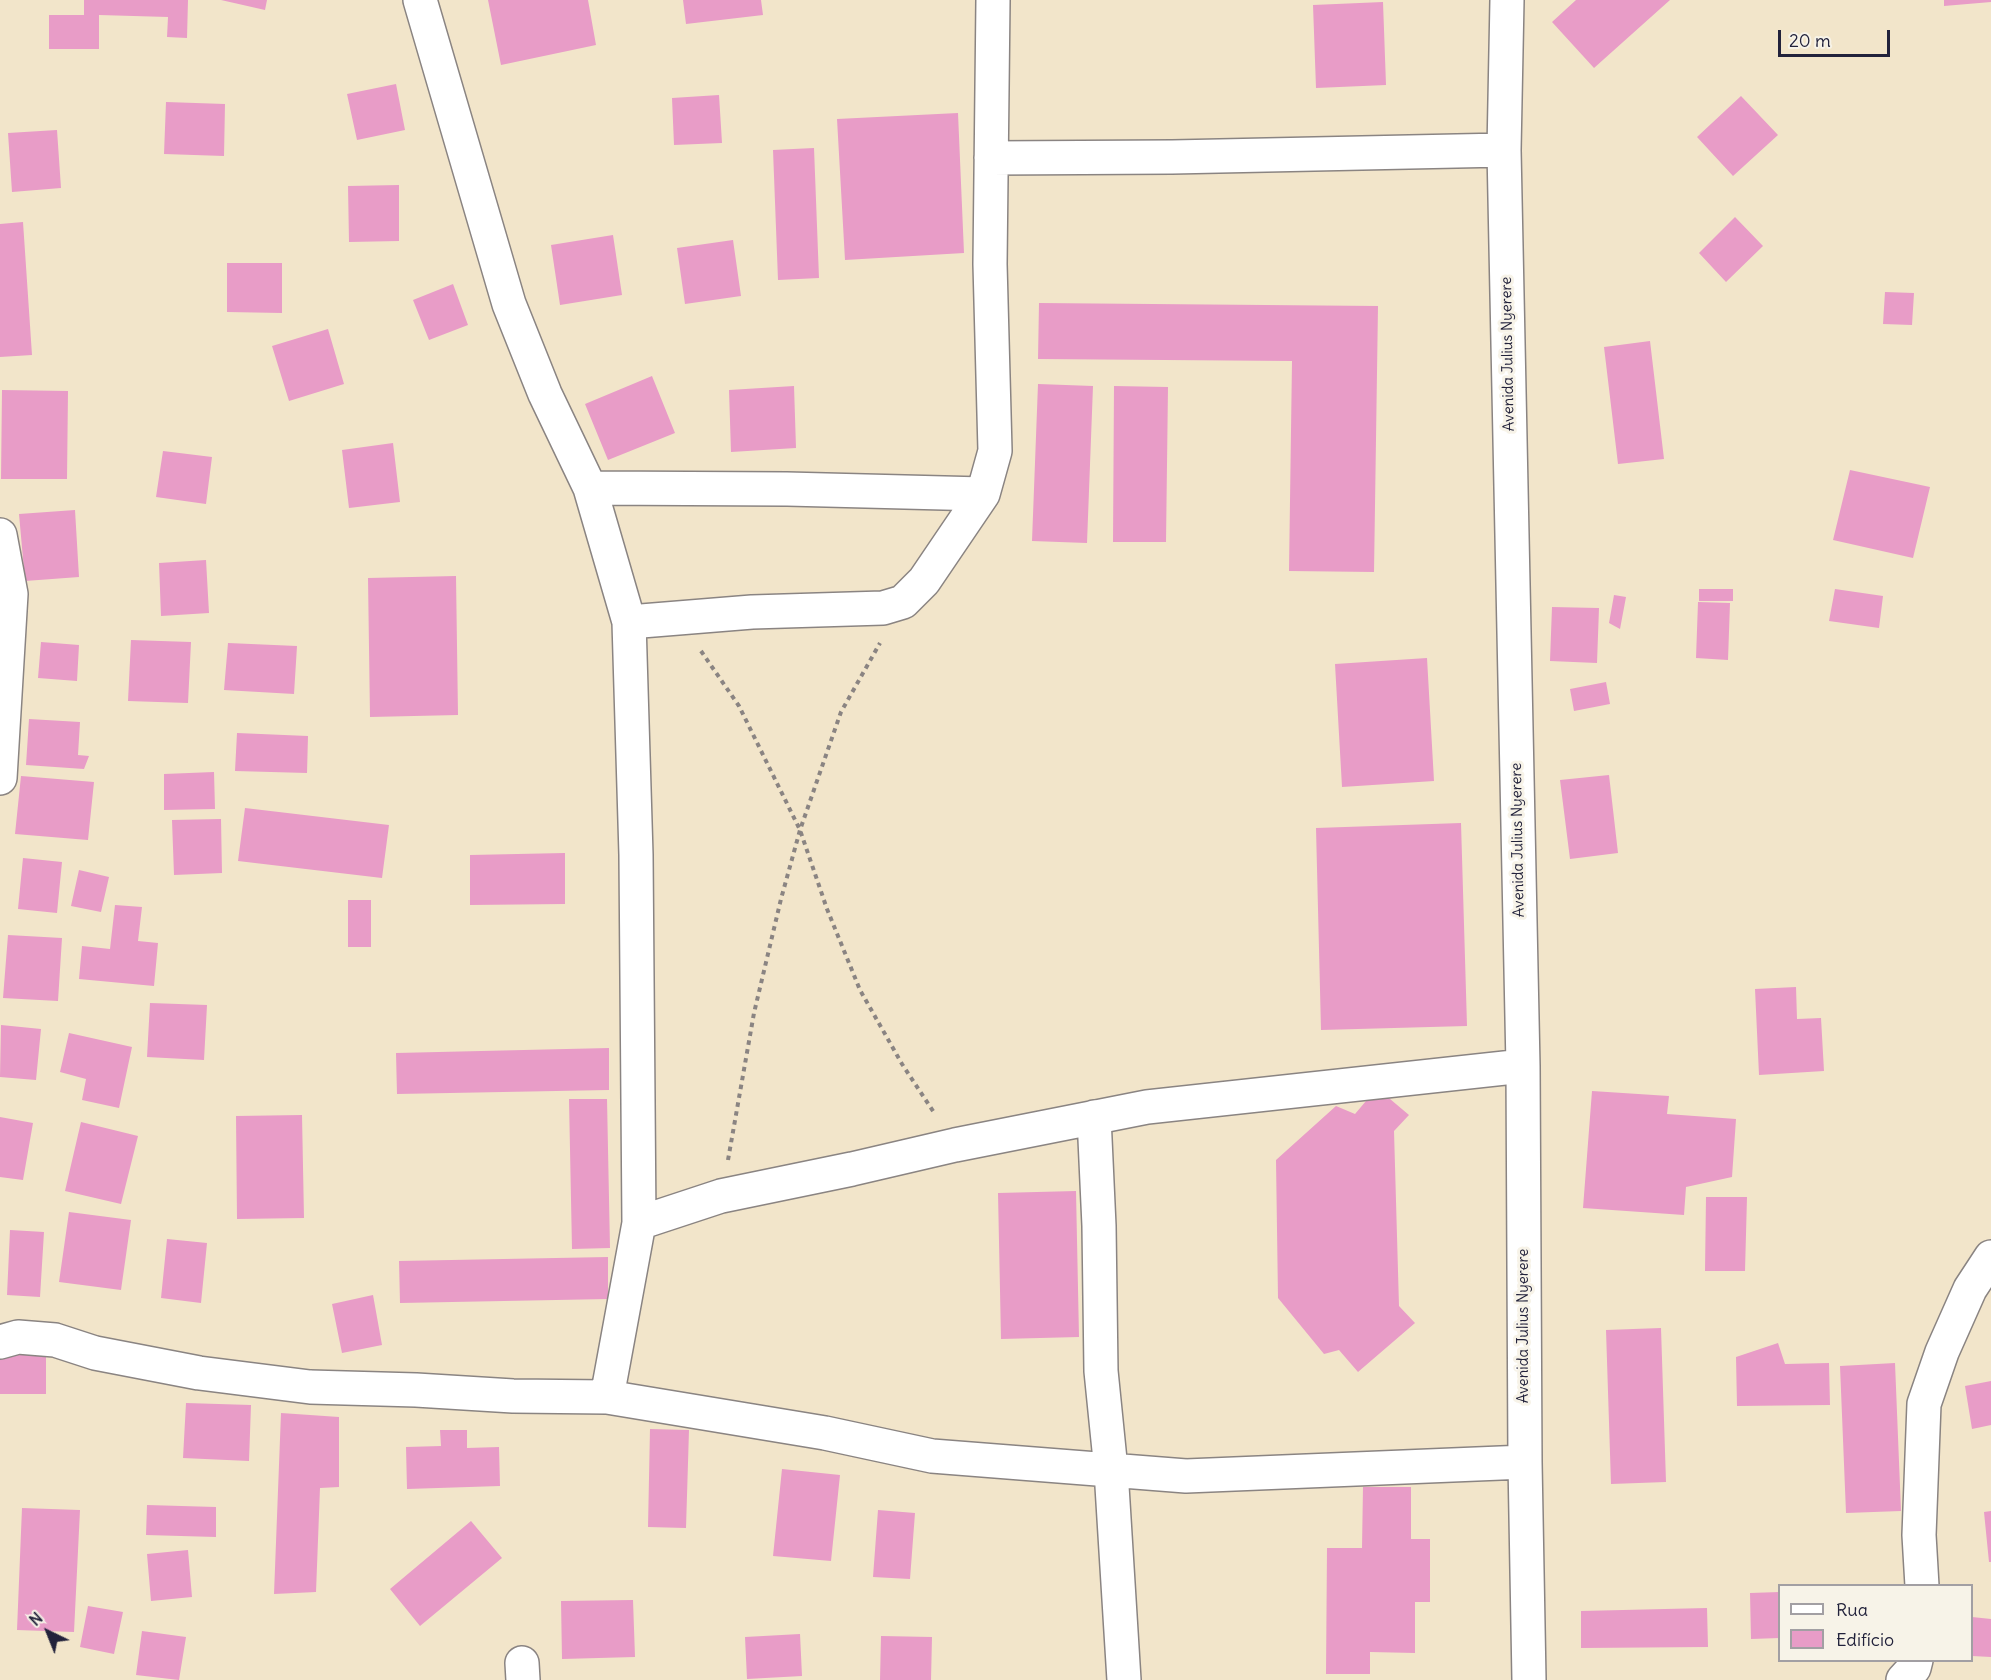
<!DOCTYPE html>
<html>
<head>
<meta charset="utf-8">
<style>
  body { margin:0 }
  #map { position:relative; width:1991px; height:1680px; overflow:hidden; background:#f2e5ca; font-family:Delius,sans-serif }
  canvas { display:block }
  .legend { position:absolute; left:1778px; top:1584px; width:195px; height:78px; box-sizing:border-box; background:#f7f3e8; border:2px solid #a29fa3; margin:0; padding:8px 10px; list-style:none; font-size:18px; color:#22223b }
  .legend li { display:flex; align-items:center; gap:12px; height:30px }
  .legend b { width:30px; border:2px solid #a29fa3 }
  .north { position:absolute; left:18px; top:1602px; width:60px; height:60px; -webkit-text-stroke:4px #f7f3e8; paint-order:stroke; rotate:317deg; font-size:16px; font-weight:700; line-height:24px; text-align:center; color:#22223b }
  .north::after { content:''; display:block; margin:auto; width:21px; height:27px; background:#22223b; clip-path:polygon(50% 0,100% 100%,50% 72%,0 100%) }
  .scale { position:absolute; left:1778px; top:30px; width:112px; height:27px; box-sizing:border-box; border:3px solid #22223b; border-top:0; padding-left:8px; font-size:18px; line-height:21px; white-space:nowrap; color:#22223b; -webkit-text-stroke:4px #f7f3e8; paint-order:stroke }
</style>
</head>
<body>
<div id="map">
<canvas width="1991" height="1680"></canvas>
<ul class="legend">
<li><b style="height:8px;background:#fff"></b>Rua</li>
<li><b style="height:16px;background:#e89cc7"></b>Edifício</li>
</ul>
<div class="north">N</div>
<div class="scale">20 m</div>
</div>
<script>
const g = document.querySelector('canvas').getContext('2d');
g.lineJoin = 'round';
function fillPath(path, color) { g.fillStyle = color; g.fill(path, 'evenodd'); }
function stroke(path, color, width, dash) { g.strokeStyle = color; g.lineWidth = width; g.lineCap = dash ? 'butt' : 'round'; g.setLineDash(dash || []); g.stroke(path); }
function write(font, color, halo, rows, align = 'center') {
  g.font = font + ' Delius,sans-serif'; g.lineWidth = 6; g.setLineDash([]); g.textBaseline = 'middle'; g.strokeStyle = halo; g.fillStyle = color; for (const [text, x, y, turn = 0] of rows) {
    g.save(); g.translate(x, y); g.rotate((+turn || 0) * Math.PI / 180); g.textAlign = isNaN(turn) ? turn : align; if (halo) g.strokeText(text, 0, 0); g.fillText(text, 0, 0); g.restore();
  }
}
const building = new Path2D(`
  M84,0H188L187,38L167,37L168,17L99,15V49H49V15H84Z
  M221,0H267L265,10Z
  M488,0H588L596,45L501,65Z
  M683,0H761L763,15L686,24Z
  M1576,0H1670L1594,68L1552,22Z
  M1944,0H1991V2L1944,6Z
  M1383,2L1386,85L1316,88L1313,5Z
  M396,84L405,130L357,140L347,94Z
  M719,95L722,143L674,145L672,98Z
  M1741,96L1778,135L1733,176L1697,137Z
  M166,102L225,104L224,156L164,154Z
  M958,113L964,253L845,260L837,119Z
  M57,130L61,188L12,192L8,133Z
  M814,148L819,278L778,280L773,150Z
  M399,185V241L349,242L348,186Z
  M1735,217L1763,246L1726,282L1699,253Z
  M23,222L32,355L0,357V224Z
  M613,235L622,295L560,305L551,245Z
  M733,240L741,296L685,304L677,248Z
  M227,263H282V313L227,312Z
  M453,284L468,325L429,340L413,300Z
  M1885,292L1914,293L1912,325L1883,324Z
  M1039,303L1378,306L1374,572L1289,571L1292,361L1038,359Z
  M328,329L344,384L289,401L272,346Z
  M1650,341L1664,459L1618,464L1604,347Z
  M652,376L675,433L608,460L585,404Z
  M1038,384L1093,386L1087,543L1032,541Z
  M794,386L796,448L731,452L729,390Z
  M1114,386L1168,387L1166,542H1113Z
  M2,390L68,391L67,479H1Z
  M393,443L400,502L349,508L342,450Z
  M163,451L212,457L206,504L156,497Z
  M1850,470L1930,487L1913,558L1833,540Z
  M75,510L79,577L25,581L19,514Z
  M206,560L209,613L161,616L159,563Z
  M456,576L458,715L370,717L368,578Z
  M1699,589H1733V601H1699Z
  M1835,589L1883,596L1879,628L1829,621Z
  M1614,595L1626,597L1620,629L1609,623Z
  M1698,602L1730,603L1728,660L1696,658Z
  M1552,607L1599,608L1597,663L1550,661Z
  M131,640L191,642L188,703L128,701Z
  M41,642L79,645L77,681L38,678Z
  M228,643L297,646L294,694L224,690Z
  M1427,658L1434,781L1342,787L1335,664Z
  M1606,682L1610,704L1574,711L1570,689Z
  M29,719L80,722L78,755L89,756L84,769L26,765Z
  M237,733L308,736L307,773L235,771Z
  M214,772L215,809L164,810V774Z
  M1609,775L1618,853L1570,859L1560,780Z
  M21,776L94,782L88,840L15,834Z
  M245,808L389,825L382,878L238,861Z
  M221,819L222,873L174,875L172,820Z
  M1461,823L1467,1026L1321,1030L1316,828Z
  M565,853V904L470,905V855Z
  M23,858L62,862L57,913L18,909Z
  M79,870L109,877L101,912L71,906Z
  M348,900H371V947H348Z
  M115,905L142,907L138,941L158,943L154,986L79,979L82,946L110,949Z
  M8,935L62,938L58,1001L3,998Z
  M1796,987L1797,1019L1821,1018L1824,1071L1759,1075L1755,989Z
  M150,1003L207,1005L204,1060L147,1057Z
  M1,1025L41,1029L36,1080L0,1077Z
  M69,1033L132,1047L119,1108L82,1100L86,1079L60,1072Z
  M609,1048V1090L397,1094L396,1053Z
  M1377,1088L1409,1115L1394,1131L1399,1306L1415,1323L1358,1372L1339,1350L1324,1354L1278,1298L1276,1160L1336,1106L1355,1114Z
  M1592,1091L1669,1096L1667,1114L1736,1119L1732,1177L1686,1187L1684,1215L1583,1208Z
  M569,1099H607L610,1248L572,1249Z
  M302,1115L304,1218L237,1219L236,1116Z
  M0,1117L33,1123L23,1180L0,1177Z
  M81,1122L138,1136L121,1204L65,1191Z
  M1076,1191L1079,1337L1001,1339L998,1193Z
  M1706,1197H1747L1745,1271H1705Z
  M69,1212L131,1220L121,1290L59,1282Z
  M10,1230L44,1232L40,1297L7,1295Z
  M167,1239L207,1243L201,1303L161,1298Z
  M608,1257V1299L400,1303L399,1261Z
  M373,1295L382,1345L342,1353L332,1304Z
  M1661,1328L1666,1482L1611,1484L1606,1330Z
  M1778,1343L1785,1364L1829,1363L1830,1405L1737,1406L1736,1357Z
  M46,1353V1394H0V1354Z
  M1895,1363L1901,1511L1846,1513L1840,1366Z
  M1991,1381V1425L1972,1429L1965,1386Z
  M186,1403L251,1405L249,1461L183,1458Z
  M281,1413L339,1417V1487L320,1488L316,1592L274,1594Z
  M650,1429L689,1430L686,1528L648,1527Z
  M440,1430H467V1448L499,1447L500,1486L407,1489L406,1447L441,1446Z
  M782,1469L840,1475L831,1561L773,1556Z
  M1363,1487H1411V1539H1430V1602H1415V1653L1370,1652V1674H1326L1327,1548H1362Z
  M147,1505L216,1507V1537L146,1535Z
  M22,1508L80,1510L74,1632L17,1630Z
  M878,1510L915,1513L910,1579L873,1577Z
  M1991,1511V1562H1989L1984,1512Z
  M471,1521L502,1558L420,1626L390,1589Z
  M188,1550L192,1597L151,1601L147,1554Z
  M1780,1592V1638L1751,1639L1750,1593Z
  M633,1600L635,1657L562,1659L561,1601Z
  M88,1606L123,1612L114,1654L80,1647Z
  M1707,1608L1708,1647L1581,1648V1611Z
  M1972,1617L1991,1619V1657L1972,1656Z
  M142,1631L186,1637L179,1680L136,1675Z
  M800,1634L802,1676L747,1679L745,1637Z
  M881,1636L932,1637L931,1680H880Z`);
const path = new Path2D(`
  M701,651L739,706L800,830L827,909L860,990L902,1064L935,1114
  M728,1160L754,1013L781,899L800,830L841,712L880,643`);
const minor = new Path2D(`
  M420,0L509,304L545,394L590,488L629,622L636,855L639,1223
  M1507,0L1504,150L1523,1066L1525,1462L1529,1680
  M991,158L1172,157L1504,150
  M590,488L787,489L983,494
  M0,535L11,594L0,778
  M629,622L752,612L883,608L903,602L924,581L983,494L995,451L990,264L993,0
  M1094,1117L1099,1226L1101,1371L1111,1470L1124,1680
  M0,1342L18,1337L55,1340L95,1353L199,1373L310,1387L416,1390L513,1396L607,1397L639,1223L721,1196L852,1169L955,1145L1147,1107L1523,1066
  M607,1397L825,1433L932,1456L1186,1476L1525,1462
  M1922,1586L1919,1535L1924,1404L1942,1352L1970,1289L1991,1257
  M522,1663L523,1680
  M1903,1680L1914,1668L1916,1660`);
const streetNames = [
  ["Avenida Julius Nyerere",1508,354,-91],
  ["Avenida Julius Nyerere",1518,840,-91],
  ["Avenida Julius Nyerere",1524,1326,-90]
];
fillPath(building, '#e89cc7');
stroke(minor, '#8a8482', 36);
stroke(path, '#8a8482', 4, [4.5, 4.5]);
stroke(minor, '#fff', 33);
write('15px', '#22223b', '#f7f3e8', streetNames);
</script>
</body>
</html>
